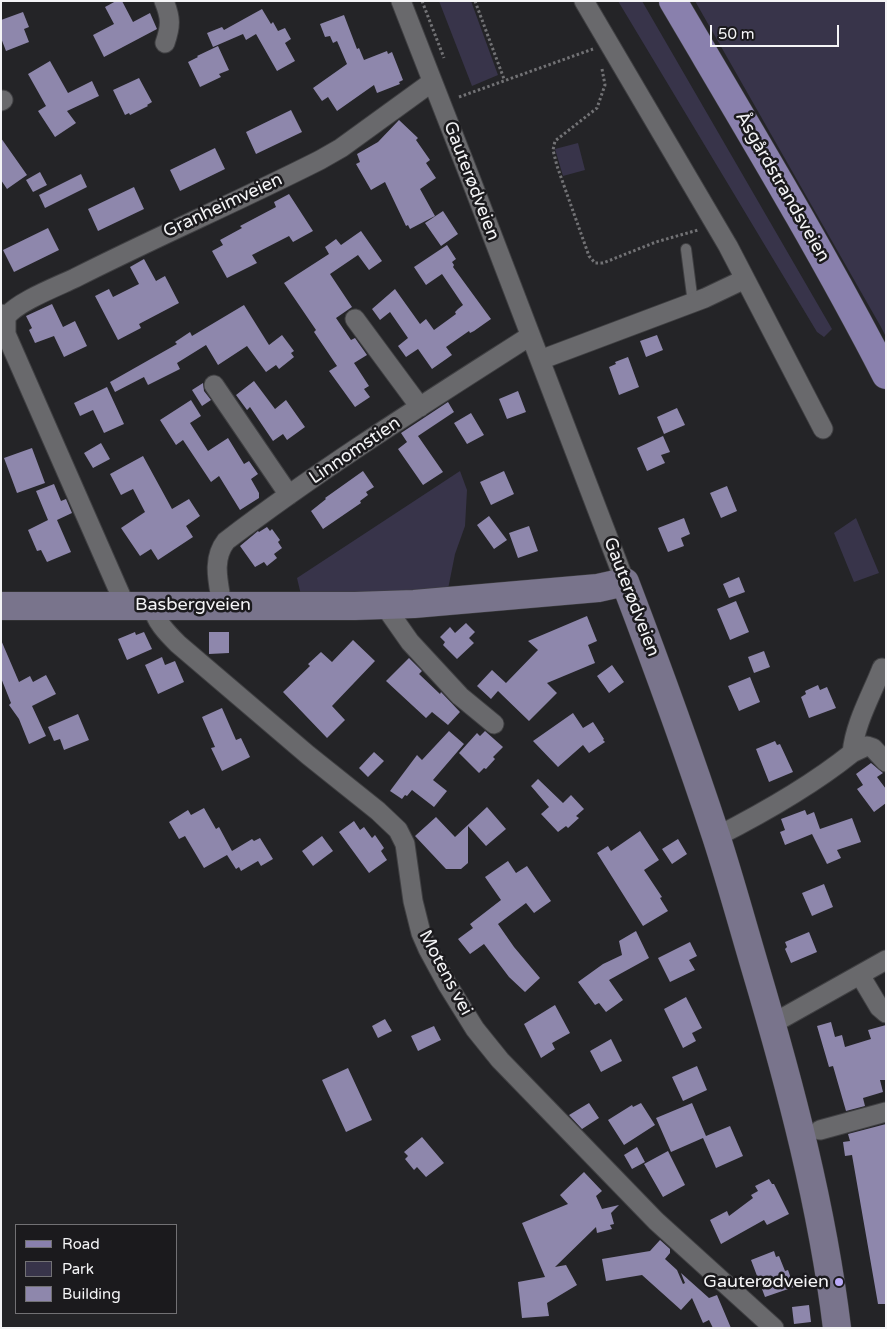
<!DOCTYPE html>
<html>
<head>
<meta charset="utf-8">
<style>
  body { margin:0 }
  #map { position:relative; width:887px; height:1329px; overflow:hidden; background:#242427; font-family:"Varela Round",sans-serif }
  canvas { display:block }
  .frame { position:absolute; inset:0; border:2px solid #f4f4f6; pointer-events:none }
  .legend { position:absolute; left:15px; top:1224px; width:162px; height:90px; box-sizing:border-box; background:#1b1a1d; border:1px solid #727174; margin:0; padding:6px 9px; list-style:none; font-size:15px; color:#f4f4f6 }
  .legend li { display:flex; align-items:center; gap:10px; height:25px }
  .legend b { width:25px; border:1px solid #727174 }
  .scale { position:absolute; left:710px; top:25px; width:129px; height:22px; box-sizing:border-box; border:2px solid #f4f4f6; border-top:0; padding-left:6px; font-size:15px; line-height:18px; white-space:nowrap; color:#f4f4f6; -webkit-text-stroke:4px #1b1a1d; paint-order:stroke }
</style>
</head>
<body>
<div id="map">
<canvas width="887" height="1329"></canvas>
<div class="frame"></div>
<ul class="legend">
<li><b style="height:6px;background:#8980ad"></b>Road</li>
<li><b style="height:14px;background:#38344a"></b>Park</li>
<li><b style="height:14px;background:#8e87ac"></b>Building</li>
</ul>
<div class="scale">50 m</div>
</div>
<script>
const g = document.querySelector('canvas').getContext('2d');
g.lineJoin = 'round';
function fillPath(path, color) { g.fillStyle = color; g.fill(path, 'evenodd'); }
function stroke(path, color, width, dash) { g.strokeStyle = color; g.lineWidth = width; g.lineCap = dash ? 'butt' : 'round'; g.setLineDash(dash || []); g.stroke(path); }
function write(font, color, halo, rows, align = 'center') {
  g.font = font + ' "Varela Round",sans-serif'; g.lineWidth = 5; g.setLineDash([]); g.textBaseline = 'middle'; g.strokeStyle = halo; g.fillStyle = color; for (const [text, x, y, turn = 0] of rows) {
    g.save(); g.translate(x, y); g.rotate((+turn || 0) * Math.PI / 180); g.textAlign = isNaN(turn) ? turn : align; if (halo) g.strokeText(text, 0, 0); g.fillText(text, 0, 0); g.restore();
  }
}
const green = new Path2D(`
  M439,1H471L498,75L472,86Z
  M618,1H642L832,329L824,337L817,332Z
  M695,1H886V337L881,327Z
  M578,143L585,170L563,176L555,149Z
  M460,471L467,490L465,526L455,554L448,589L301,595L297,578Z
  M856,518L879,573L854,582L834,533Z`);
const building = new Path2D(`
  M116,1H122L133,22L150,13L157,29L104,57L93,35L114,24L105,7Z
  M262,9L271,24L273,22L278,31L285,28L291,39L285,43L295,61L277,71L256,34L246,40L243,34L213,47L207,33L222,27L224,30Z
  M23,12L29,27L24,29L29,42L6,51L1,38V20Z
  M344,15L357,49L359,48L364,60L387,51L388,54L392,52L403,80L399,82L400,84L377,93L374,85L337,111L328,97L322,101L313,88L347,64L337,41L333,43L330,36L325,37L320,24Z
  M218,46L229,70L219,74L221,77L200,87L188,62L198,57L197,56Z
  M50,61L68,93L92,81L99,96L67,111L76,123L55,137L38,111L46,106L28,74Z
  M139,78L152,102L147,105L148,106L130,115L129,113L125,115L113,90Z
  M291,110L302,132L256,154L246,132Z
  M399,120L418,138L416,140L430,160L426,163L436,178L420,189L435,216L410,229L408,225L406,226L385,182L371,190L356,164L360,162L357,154L378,142Z
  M1,138L27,175L7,189L1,180Z
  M215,148L225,169L180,191L170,170Z
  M40,172L47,185L33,192L26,180Z
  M81,174L87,187L45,208L39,195Z
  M134,187L144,209L98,231L88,209Z
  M289,194L313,231L293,242L289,236L252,255L257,263L227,278L212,251L223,245L220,240L242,228L240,226L276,207L274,202Z
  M443,211L458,234L441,246L425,223Z
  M48,228L59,250L14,272L3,250Z
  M361,231L382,261L369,270L358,255L330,274L352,307L336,318L351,340L355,338L367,355L354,363L369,386L364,389L370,397L355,407L329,371L337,366L314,332L316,330L284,283L329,254L325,247L336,239L341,245Z
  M447,245L456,259L452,262L454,265L453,267L491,319L474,331L470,333L469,331L446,347L452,355L432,369L418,349L406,357L398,346L408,338L390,312L380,320L372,309L395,289L420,324L426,319L434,330L456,314L455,312L458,309L463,305L442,274L426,285L414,267Z
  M144,259L156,281L165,276L179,303L139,324L141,328L118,340L95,296L109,289L113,297L139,284L130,267Z
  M52,304L63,327L75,321L87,346L64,357L54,336L35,343L29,330L32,328L26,316Z
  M244,305L269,345L282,335L294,351L291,353L294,357L279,369L276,365L266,372L247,346L218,365L206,345L177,363L180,369L148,385L144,377L115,392L110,382L177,344L175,342L190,332L192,336Z
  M657,335L663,350L646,357L640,341Z
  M628,357L639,387L619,395L609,367L616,364L615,362Z
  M254,381L275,409L286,400L305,427L287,440L283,434L273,441L250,407L247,410L236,395Z
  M203,383L204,391L211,400L202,406L192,390Z
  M107,387L124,424L104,433L93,410L80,416L74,403Z
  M518,391L526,412L507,419L499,399Z
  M191,400L201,416L190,423L208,451L228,438L244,464L249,461L258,474L251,479L259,493V498L240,510L219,476L211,482L183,440L176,445L160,420Z
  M448,402L454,412L418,436L443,472L423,485L398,449L407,442L401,433Z
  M677,408L685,425L664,434L657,417Z
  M471,413L484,435L467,444L454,423Z
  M663,436L670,452L661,455L665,463L647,471L637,448Z
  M101,443L110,459L93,468L84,453Z
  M32,448L45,483L17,493L4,458Z
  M143,456L172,509L189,499L200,516L186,526L193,537L158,560L151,549L140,556L121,528L145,512L133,489L121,495L110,474Z
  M363,471L374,487L366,492L368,495L360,501L361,503L323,529L311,511L326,499L325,498Z
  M504,471L514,494L491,505L480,482Z
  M54,484L61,501L66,499L72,513L57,520L71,552L47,562L41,550L37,551L28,530L48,520L36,491Z
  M727,486L737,511L721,518L710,493Z
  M489,516L507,540L494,549L477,525Z
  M684,518L690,534L681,538L684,546L668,552L658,528Z
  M529,526L538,551L518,558L509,533Z
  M267,527L270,531L272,529L280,540L278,542L282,548L274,554L277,558L267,566L264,562L255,567L240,546L258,531L259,532Z
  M739,577L745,592L729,598L723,584Z
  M736,601L749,632L730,640L717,609Z
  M587,616L597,641L588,645L595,663L547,683L557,693L529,721L498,691L491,699L477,686L492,670L506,683L538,650L528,641Z
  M466,623L475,632L469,638L474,643L457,659L443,645L445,642L440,637L450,627L455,633Z
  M135,632L136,635L144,632L152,649L127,660L118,639Z
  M209,632H229V653L209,654Z
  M1,640L19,682L30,676L33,682L46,675L56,694L32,706L46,736L29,744L19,719L9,705L11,703L1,678Z
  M353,640L375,661L332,706L345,720L327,738L283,692L310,666L308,664L321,652L332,662Z
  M764,651L770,667L754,673L748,657Z
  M162,657L165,665L175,661L184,682L158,694L145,665Z
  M409,658L422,671L419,674L440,694L441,692L460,712L448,725L432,712L426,718L386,681Z
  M612,665L624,682L609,693L597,676Z
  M750,677L760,702L739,711L728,686Z
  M818,685L820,690L827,687L836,708L809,718L801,697L806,694L805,691Z
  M222,708L236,740L241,738L250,757L222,771L211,748L215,747L202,717Z
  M573,713L583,728L593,722L604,739L603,740L605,742L589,753L583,745L558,767L533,741Z
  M78,714L89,740L64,750L60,739L54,741L48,727Z
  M449,731L464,744L433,780L447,791L434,807L412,790L407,796L405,795L402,799L390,791L417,755L422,760Z
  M485,731L503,747L493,757L495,759L486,769L484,768L479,773L459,753L477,733L480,736Z
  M775,741L777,745L780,744L793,772L769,782L756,749Z
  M374,752L384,761L368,777L359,768Z
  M871,763L883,773L877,777L886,789V803L874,812L857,789L863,785L856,774Z
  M538,779L563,803L571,795L584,809L576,816L579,818L568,828L566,826L558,832L541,814L549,807L531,786Z
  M487,807L506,829L486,846L468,826V863L461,869H446L415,836L436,817L455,837Z
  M204,808L216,829L219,827L232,851L252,839L254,841L260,838L273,859L261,866L258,861L241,871L239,867L236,869L227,855L204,868L185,836L179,839L169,822L188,810L191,815Z
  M805,810L807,815L814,812L820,829L852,818L861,842L837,850L841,858L827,864L812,834L785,845L780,832L785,830L781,819Z
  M354,821L360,830L364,827L372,838L375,835L384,848L381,851L387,860L369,873L339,832Z
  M640,831L659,860L644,870L662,897L660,898L668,911L643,926L597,853L608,846L611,851Z
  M322,836L333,851L313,866L302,851Z
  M678,839L687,854L672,864L662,849Z
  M508,861L516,873L527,866L551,901L534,913L526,903L498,924L514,947L540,978L525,992L509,977L484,944L470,954L458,939L473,928L470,924L501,900L485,877Z
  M824,884L833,907L812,916L802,893Z
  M636,931L649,958L609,980L623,1000L606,1012L599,1003L595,1005L578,982L603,964L622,955L619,941Z
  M809,932L817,952L791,963L785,949L787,947L785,942Z
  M690,942L697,956L689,960L695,970L670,982L658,958Z
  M686,997L702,1028L692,1033L696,1041L683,1048L664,1009Z
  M555,1005L570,1033L552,1043L555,1049L541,1058L524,1024Z
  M385,1019L392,1031L378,1038L372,1026Z
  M831,1022L835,1037L842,1035L845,1047L871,1039L868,1030L886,1025V1080H880L883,1092L863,1098L865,1106L846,1111L833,1066L829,1067L817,1026Z
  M434,1026L441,1040L418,1051L411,1036Z
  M611,1039L622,1061L601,1072L590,1051Z
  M697,1066L707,1090L683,1101L672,1077Z
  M348,1068L372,1120L346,1132L322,1080Z
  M589,1103L599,1118L582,1129L569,1115Z
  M641,1103L655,1125L624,1145L608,1120L632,1105L633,1107Z
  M692,1103L706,1136L730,1126L743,1156L716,1168L703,1138L671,1152L656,1118Z
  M886,1124V1304H878L852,1155L845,1156L843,1142L850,1141L848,1134Z
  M422,1137L444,1163L426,1177L417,1167L414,1170L405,1159L408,1156L404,1152Z
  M637,1147L645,1162L632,1169L624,1155Z
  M668,1151L685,1185L663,1197L644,1164Z
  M584,1172L602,1191L596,1196L602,1209L619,1205L611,1213L614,1224L610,1225L612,1229L597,1233L596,1227L555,1267L566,1265L577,1285L547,1303L549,1316L522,1318L518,1282L545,1277L522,1223L568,1204L560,1195Z
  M769,1179L772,1184H774L789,1214L767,1225L764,1220L721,1244L710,1220L727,1211L729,1216L753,1198L751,1195L758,1191L755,1186Z
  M660,1240L670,1249V1253L665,1259L677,1270L683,1284L685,1283L681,1273L709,1298L717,1295L731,1328H713L709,1320L703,1323L692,1298L681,1310L642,1275L606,1281L602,1259L650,1251Z
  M774,1251L776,1257L779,1256L785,1271L788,1270L794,1287L765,1297L751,1260Z
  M809,1305L811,1322L794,1324L792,1307Z`);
const path = new Path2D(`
  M422,1L444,58
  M475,1L504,79
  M602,69L605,85L597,108L555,141L553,150L557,166L589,256L595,263H603L656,242L698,230
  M459,97L593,49`);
const lane = new Path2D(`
  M686,249L693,303`);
const street = new Path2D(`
  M164,1C171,18 171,26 165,43
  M401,1L471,180L625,582
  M584,1L728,246L823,429
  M1,101L3,100
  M1,314L6,317V334L125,605
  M6,317C17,302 56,287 75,278C156,237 239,201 320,160L341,148L432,82
  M355,319L420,407
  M540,360L705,298L745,279
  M214,385L289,495
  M152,605C155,621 167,633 178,644L308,755L378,811L398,830L405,844L413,901L421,933L428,949L447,984L475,1029L500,1060L656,1221L774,1328
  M222,605C219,584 211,560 226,541C323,467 427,402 530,336
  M384,605L410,642L460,696L494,724
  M852,753L867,746L873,748L886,762
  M716,837C763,813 811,786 852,753C855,723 871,696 882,668
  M860,975L879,1007L886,1013
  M772,1024L886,960
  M820,1130L886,1112`);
const secondary = new Path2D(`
  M1,606H355L414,604L598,588L625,582C657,666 688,751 716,836C730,879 742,923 755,967C790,1085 822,1205 837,1328`);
const primary = new Path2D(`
  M673,1C746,125 820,247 886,375`);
const markers = [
  [839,1282,5,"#baaaf7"]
];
const streetNames = [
  ["Gauterødveien",471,181,69],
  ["Åsgårdstrandsveien",782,187,60],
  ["Granheimveien",223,206,-25],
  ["Linnomstien",355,451,-34],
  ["Gauterødveien",631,597,69],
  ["Basbergveien",193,605],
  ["Motens vei",445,973,62]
];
const poiNames = [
  ["Gauterødveien",829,1282]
];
fillPath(green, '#38344a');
fillPath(building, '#8e87ac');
stroke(lane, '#404043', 12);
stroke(street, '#404043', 21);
stroke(secondary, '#404043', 29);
stroke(primary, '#404043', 29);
stroke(path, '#727275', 3, [2.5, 2.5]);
stroke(lane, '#69696c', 10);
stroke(street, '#69696c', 19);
stroke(secondary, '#79748c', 28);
stroke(primary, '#8980ad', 28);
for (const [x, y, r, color] of markers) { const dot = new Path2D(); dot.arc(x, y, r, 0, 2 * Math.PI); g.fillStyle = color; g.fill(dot); stroke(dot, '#1b1a1d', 2); }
write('18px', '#f4f4f6', '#1b1a1d', streetNames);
write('18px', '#f4f4f6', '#1b1a1d', poiNames, 'right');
</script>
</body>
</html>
